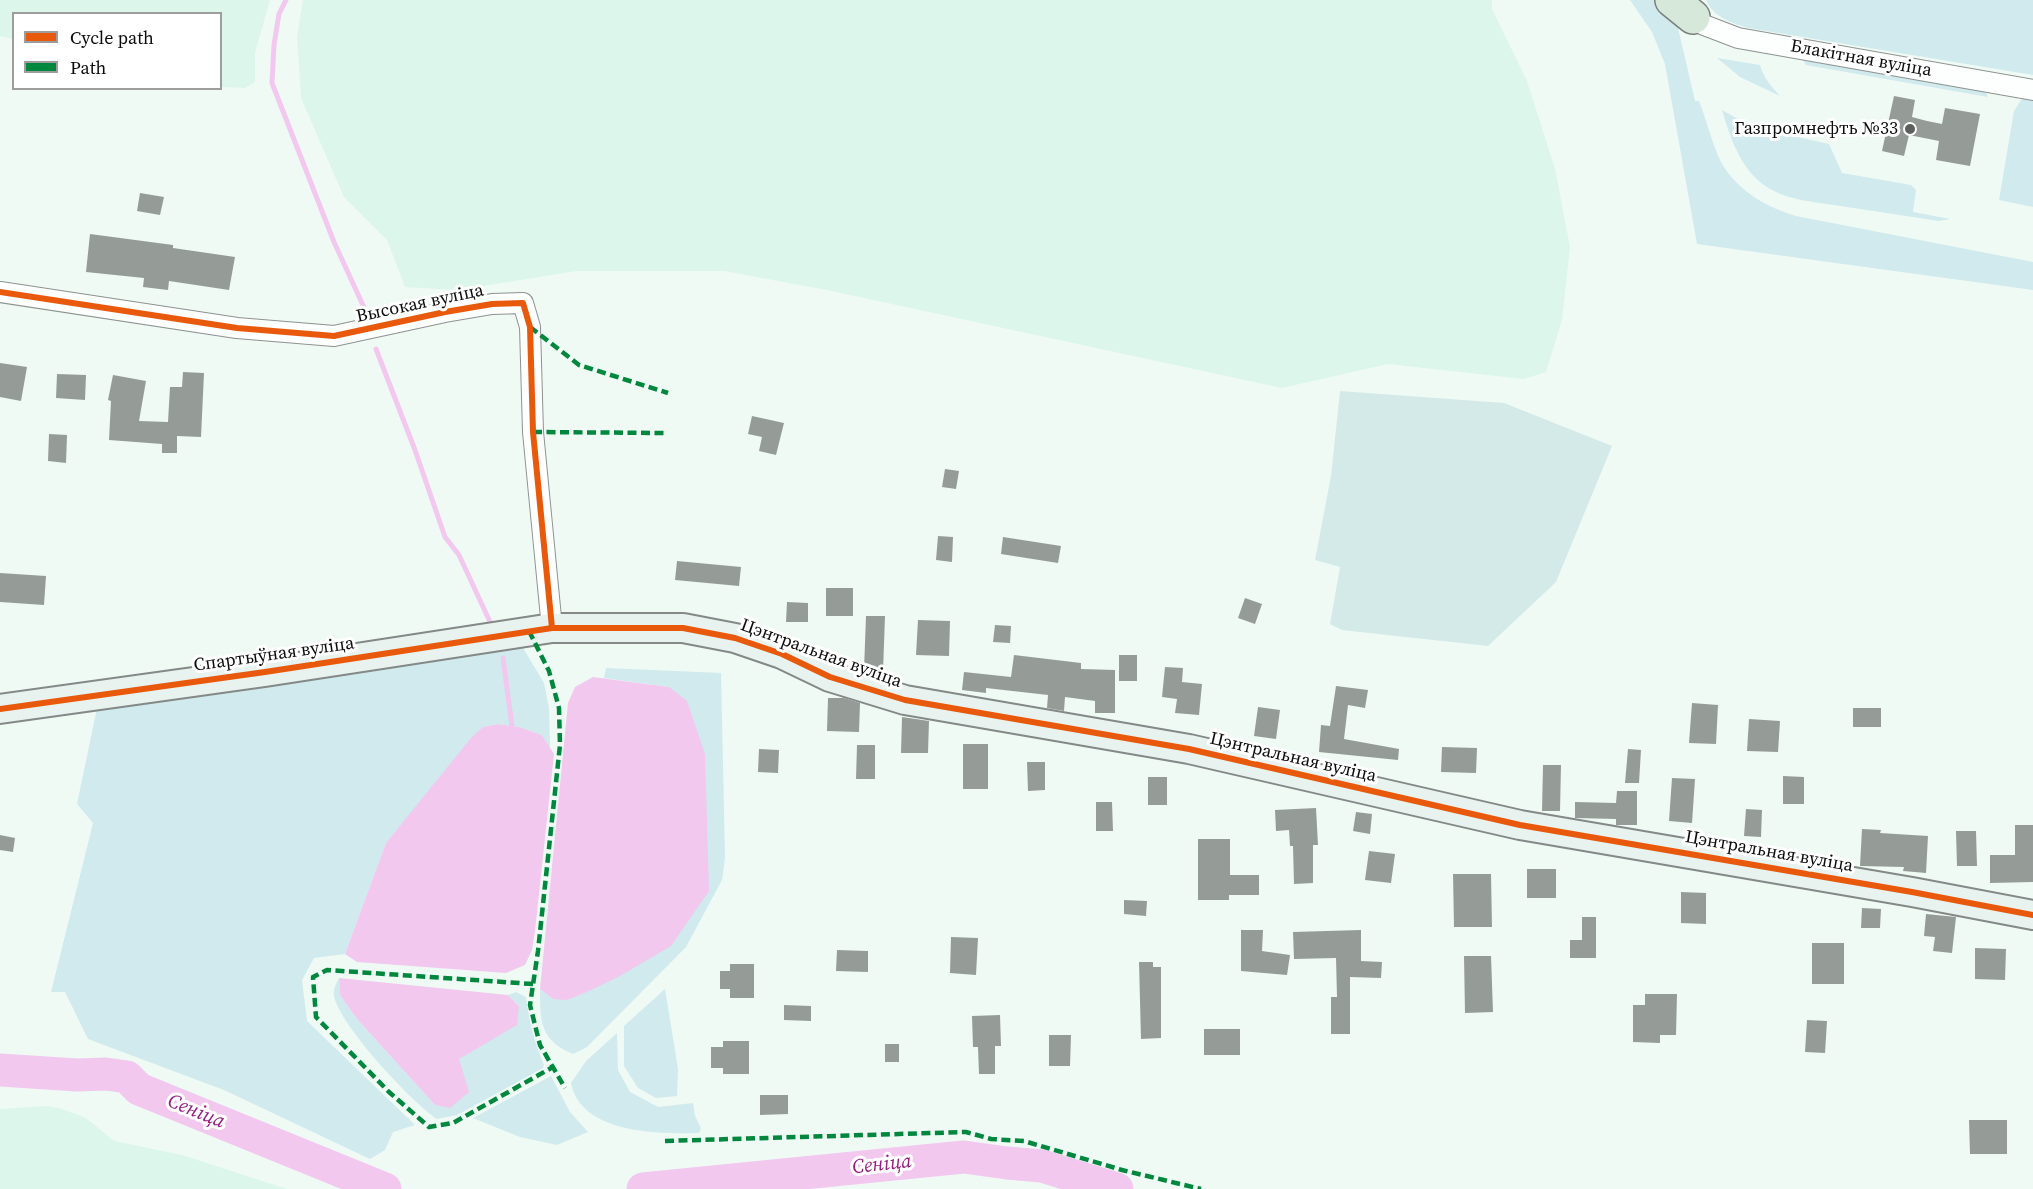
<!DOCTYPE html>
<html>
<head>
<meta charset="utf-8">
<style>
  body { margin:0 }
  #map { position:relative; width:2033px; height:1189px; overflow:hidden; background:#effaf5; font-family:"Source Serif 4",serif }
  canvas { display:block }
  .legend { position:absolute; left:12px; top:12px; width:210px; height:78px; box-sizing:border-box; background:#fff; border:2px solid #9d9d9d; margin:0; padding:8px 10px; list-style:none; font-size:18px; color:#0b0b0b }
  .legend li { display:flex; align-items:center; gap:12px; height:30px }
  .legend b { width:30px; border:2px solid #9d9d9d }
</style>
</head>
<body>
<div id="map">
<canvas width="2033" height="1189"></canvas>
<ul class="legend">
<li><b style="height:8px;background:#e8590c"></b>Cycle path</li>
<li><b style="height:8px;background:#00873e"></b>Path</li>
</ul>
</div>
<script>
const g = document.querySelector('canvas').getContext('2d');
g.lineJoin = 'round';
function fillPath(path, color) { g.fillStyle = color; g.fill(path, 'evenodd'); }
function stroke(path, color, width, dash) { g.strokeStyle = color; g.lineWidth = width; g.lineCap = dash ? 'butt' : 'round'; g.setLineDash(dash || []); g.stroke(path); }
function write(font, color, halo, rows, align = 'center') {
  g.font = font + ' "Source Serif 4",serif'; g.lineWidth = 6; g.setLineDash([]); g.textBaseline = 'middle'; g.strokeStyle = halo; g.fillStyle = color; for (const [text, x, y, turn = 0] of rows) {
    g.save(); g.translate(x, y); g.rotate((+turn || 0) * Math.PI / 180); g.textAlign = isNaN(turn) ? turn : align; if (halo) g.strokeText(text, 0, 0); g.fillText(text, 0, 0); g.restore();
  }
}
const farmland = new Path2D(`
  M0,0H270L255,53V82L245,88L221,87L220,14H14L13,39L0,36Z
  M303,0H1492V9L1527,81L1555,169L1570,247L1562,320L1546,372L1524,379L1388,364L1282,388L827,290L724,271H577L458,290L405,287L387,240L344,197L301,98L297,37Z
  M47,1106L59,1108L86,1118L114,1141L182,1155L287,1189H0V1109Z`);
const green = new Path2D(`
  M1630,0H1663L1678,28L1695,101H1699C1706,118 1715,154 1724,167C1741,193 1767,207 1796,216L2033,262V290L1697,244L1665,64L1652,32Z
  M1706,0H2033V75L1748,28C1732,23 1713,17 1706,0Z
  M1801,57L1985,91L1988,97L1806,65Z
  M1717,58L1760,65C1763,77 1771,86 1780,96L1740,77Z
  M2033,95V207L1999,200L2014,111L2021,100Z
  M1722,110L1752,127L1829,144L1842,173L1911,185L1916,190L1913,212L1950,219L1939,221C1904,216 1869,210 1834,205C1814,202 1790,200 1772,190C1742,174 1731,140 1722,110Z
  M520,643L544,683L549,708L550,748L542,735L519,727L498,724L483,727L386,843L345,954L314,958L302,980L307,1021L415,1125L393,1132L385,1150L370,1159L224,1090L88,1039L65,992H51L93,823L77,804L97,708Z
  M606,668L721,673L725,858L722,880L686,947L587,1047L573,1054C540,1040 540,1022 540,989L553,999L669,687L604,678Z
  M339,978L340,995L357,1019L435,1105L459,1059L472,1049L519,1006L508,995L516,992L526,997C529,1021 534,1042 544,1065L543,1068L457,1115L437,1119C411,1102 339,1024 334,996C333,989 336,984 339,978Z
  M665,989L678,1069L677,1096L656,1098L638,1088L624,1066V1026Z
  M617,1033L618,1070L630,1092L658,1107L693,1103L695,1116L701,1128L699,1133C659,1134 581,1134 571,1083L586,1061Z
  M551,1076L570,1112L588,1132L557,1145L520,1137L473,1118Z`);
const cemetery = new Path2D(`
  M1340,391L1504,403L1612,446L1556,582L1488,646L1342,630L1330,624L1340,567L1315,560L1331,476Z`);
const water = new Path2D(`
  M593,677L669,687L687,701L705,754L709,891L671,946L620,976L589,991L567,1000L553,999L540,989L568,703L575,687Z
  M498,724L519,727L542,735L554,754L535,931L532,950L525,965L506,973L357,962L345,954L386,843L471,738L483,727Z
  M339,978L508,995L519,1006L517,1025L459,1059L469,1092L450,1108L435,1105L357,1019L340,995Z`);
const stream = new Path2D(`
  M286,0L279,14L274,45L272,83L334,242L367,314
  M376,349L415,450L445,537L459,555L491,624
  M503,658L512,726`);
const river = new Path2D(`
  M0,1070L77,1075L106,1074L127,1077L139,1089L385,1189
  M643,1189L964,1157L1007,1163L1042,1166L1117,1189`);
const building = new Path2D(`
  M1894,96L1915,100L1912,117L1927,121L1942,124L1945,108L1980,114L1970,166L1936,160L1939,141L1909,135L1904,156L1882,151Z
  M140,193L164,197L160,215L137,211Z
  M90,234L173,245V248L235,257L229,290L169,281L168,290L143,287L144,278L86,272Z
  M0,363L27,367L21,401L0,397Z
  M183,372L204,373L201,437L177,436V453H162V444L109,440L111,401L108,400L113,375L146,381L139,421L168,422L170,387H182Z
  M57,374L86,375L85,400L56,398Z
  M752,416L784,423L776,455L759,451L762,437L748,434Z
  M49,434L67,435L66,463L48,461Z
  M945,469L959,471L956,489L942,487Z
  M938,536L953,537L952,562L936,560Z
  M1003,537L1061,546L1058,563L1001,554Z
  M677,561L741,567L739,586L675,580Z
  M0,573L46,576L44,605L0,602Z
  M826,588H853V616H826Z
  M1245,598L1262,604L1255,624L1238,618Z
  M787,602L808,603V622H786Z
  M866,616H885L883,672L864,670Z
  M918,620L950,621L949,656L916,655Z
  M995,625L1011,626L1010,643L993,642Z
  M1014,655L1081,663V669L1115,670V713H1095V701L1065,697L1064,711L1047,708L1048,695L986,688V693L962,690L964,672L1011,677Z
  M1119,655H1137V681H1119Z
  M1165,667L1183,668L1182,682L1202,684L1199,715L1175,713L1177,699L1162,697Z
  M1336,686L1368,690L1365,708L1348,705L1344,739L1399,749L1398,760L1319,752L1321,725L1330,726Z
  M828,698H844L860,703L859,732L827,731Z
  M1692,703L1718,705L1716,744L1689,743Z
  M1258,707L1280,710L1276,739L1254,736Z
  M1853,708H1881V727H1853Z
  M902,717L929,721L928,753H901Z
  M1749,719L1780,721L1778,752L1747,751Z
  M963,744H988V789H963Z
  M857,745H875V779H856Z
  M1442,747L1477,748L1476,773L1441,772Z
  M759,749L779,750L778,773L758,772Z
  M1628,749L1641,750L1639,783H1625Z
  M1027,762H1045V790L1028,791Z
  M1543,765H1561L1560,811H1542Z
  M1783,776L1804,777V804H1783Z
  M1148,777H1167V805H1148Z
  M1672,778L1695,779L1692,823L1669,821Z
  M1617,791H1637V825H1616V819L1575,818V802L1616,803Z
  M1096,802H1112L1113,831H1096Z
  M1316,808L1318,845H1313V883L1294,884L1293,846H1290L1289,830L1276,831L1275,810Z
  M1746,809L1762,810L1761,837L1744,836Z
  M1356,812L1372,814L1370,834L1353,831Z
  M2015,825H2033V882L1990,883V855H2015Z
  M1862,829L1881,830L1880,833L1928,836L1926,873L1903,871L1904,867L1860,866Z
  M1956,831H1976L1977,866H1957Z
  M0,835L15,838L13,852L0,850Z
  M1198,839H1230V875H1259V895H1229V900H1198Z
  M1369,851L1395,854L1391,883L1365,880Z
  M1527,869H1556V898H1527Z
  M1453,874H1491L1492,927H1454Z
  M1681,892L1706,893V924L1681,923Z
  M1124,900L1147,901L1146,916L1124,914Z
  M1862,908L1881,909L1880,928H1861Z
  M1926,914L1956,917L1952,953L1933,951L1935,937L1924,936Z
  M1582,917H1596V958H1570V940H1582Z
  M1241,930H1263L1262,951L1290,955L1287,975L1241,971Z
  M1361,930V961L1382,962L1381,978L1350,977V1034H1331V997H1337L1336,958L1294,959L1293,932Z
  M951,937L978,938L976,975L950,973Z
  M1812,943H1844V984H1812Z
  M1975,948L2006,949L2005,980L1975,979Z
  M837,950L868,951V972L836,971Z
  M1464,956H1491L1493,1012L1465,1013Z
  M1139,962H1153V967H1161V1038L1141,1039Z
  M730,964H754V998H730V989H720V971H730Z
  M1645,994H1677L1676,1035H1660V1043L1633,1042V1005H1645Z
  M784,1005L811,1006V1021L784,1020Z
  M1000,1015L1001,1046H995V1074H979L978,1047H973L972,1016Z
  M1807,1020L1827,1021L1825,1053L1805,1052Z
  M1204,1029H1240V1055H1204Z
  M1049,1035H1071L1070,1066H1049Z
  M723,1041H749V1074H723V1068H711V1047H723Z
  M885,1044H899V1062H885Z
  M760,1095H788V1114L760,1115Z
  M1969,1120H2007V1154H1970Z`);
const street = new Path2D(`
  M1693,17L1704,25L1738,38L2033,90
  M0,292L237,328L334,336L445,312L492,304L523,303L530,327L533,432L552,628`);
const secondary = new Path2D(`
  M0,709L265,672L552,628H683L735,638L782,654L830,677L905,700L1189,749L1520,825L1912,892L2033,915`);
const highway = new Path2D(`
  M1672,0L1693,17`);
const quiet = new Path2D(`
  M530,327L579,365L668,393
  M533,432L665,433
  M529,631L549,671L559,708L560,745L538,951L530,1005L540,1045L565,1088
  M533,984L327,970L313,977L316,1017L389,1092L429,1127L453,1123L553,1067
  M665,1141L966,1132L991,1139L1024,1141L1122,1170L1201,1189`);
const cycleway = new Path2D(`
  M0,292L237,328L334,336L445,312L492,304L523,303L530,327L533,432L552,628
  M0,709L265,672L552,628H683L735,638L782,654L830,677L905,700L1189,749L1520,825L1912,892L2033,915`);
const markers = [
  [1910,129,6,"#5b5f5d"]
];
const streetNames = [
  ["Блакітная вуліца",1861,59,10],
  ["Высокая вуліца",420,304,-12],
  ["Цэнтральная вуліца",821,654,20],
  ["Спартыўная вуліца",274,655,-8],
  ["Цэнтральная вуліца",1293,758,13],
  ["Цэнтральная вуліца",1769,852,10]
];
const poiNames = [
  ["Газпромнефть №33",1898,129]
];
const waterNames = [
  ["Сеніца",196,1112,22],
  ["Сеніца",882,1165,-6]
];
fillPath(farmland, '#dcf6ec');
fillPath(green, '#d0eaed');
fillPath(cemetery, '#d4eae8');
fillPath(water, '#f2c8ef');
stroke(stream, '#f2c8ef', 5);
stroke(river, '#f2c8ef', 33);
fillPath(building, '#959c98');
stroke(street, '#8e9390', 22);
stroke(secondary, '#848987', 32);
stroke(highway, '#7b807e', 36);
stroke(street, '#fdfefe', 20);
stroke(secondary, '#e8f3ef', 28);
stroke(highway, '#d5e8d9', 33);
stroke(quiet, '#00873e', 4.5, [9, 4.5]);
stroke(cycleway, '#e8590c', 6);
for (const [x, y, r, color] of markers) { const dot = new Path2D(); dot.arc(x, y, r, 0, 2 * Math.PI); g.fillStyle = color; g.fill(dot); stroke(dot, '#fff', 2); }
write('18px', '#0b0b0b', '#fff', streetNames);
write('18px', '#0b0b0b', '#fff', poiNames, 'right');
write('italic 20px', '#971b81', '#fff', waterNames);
</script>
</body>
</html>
